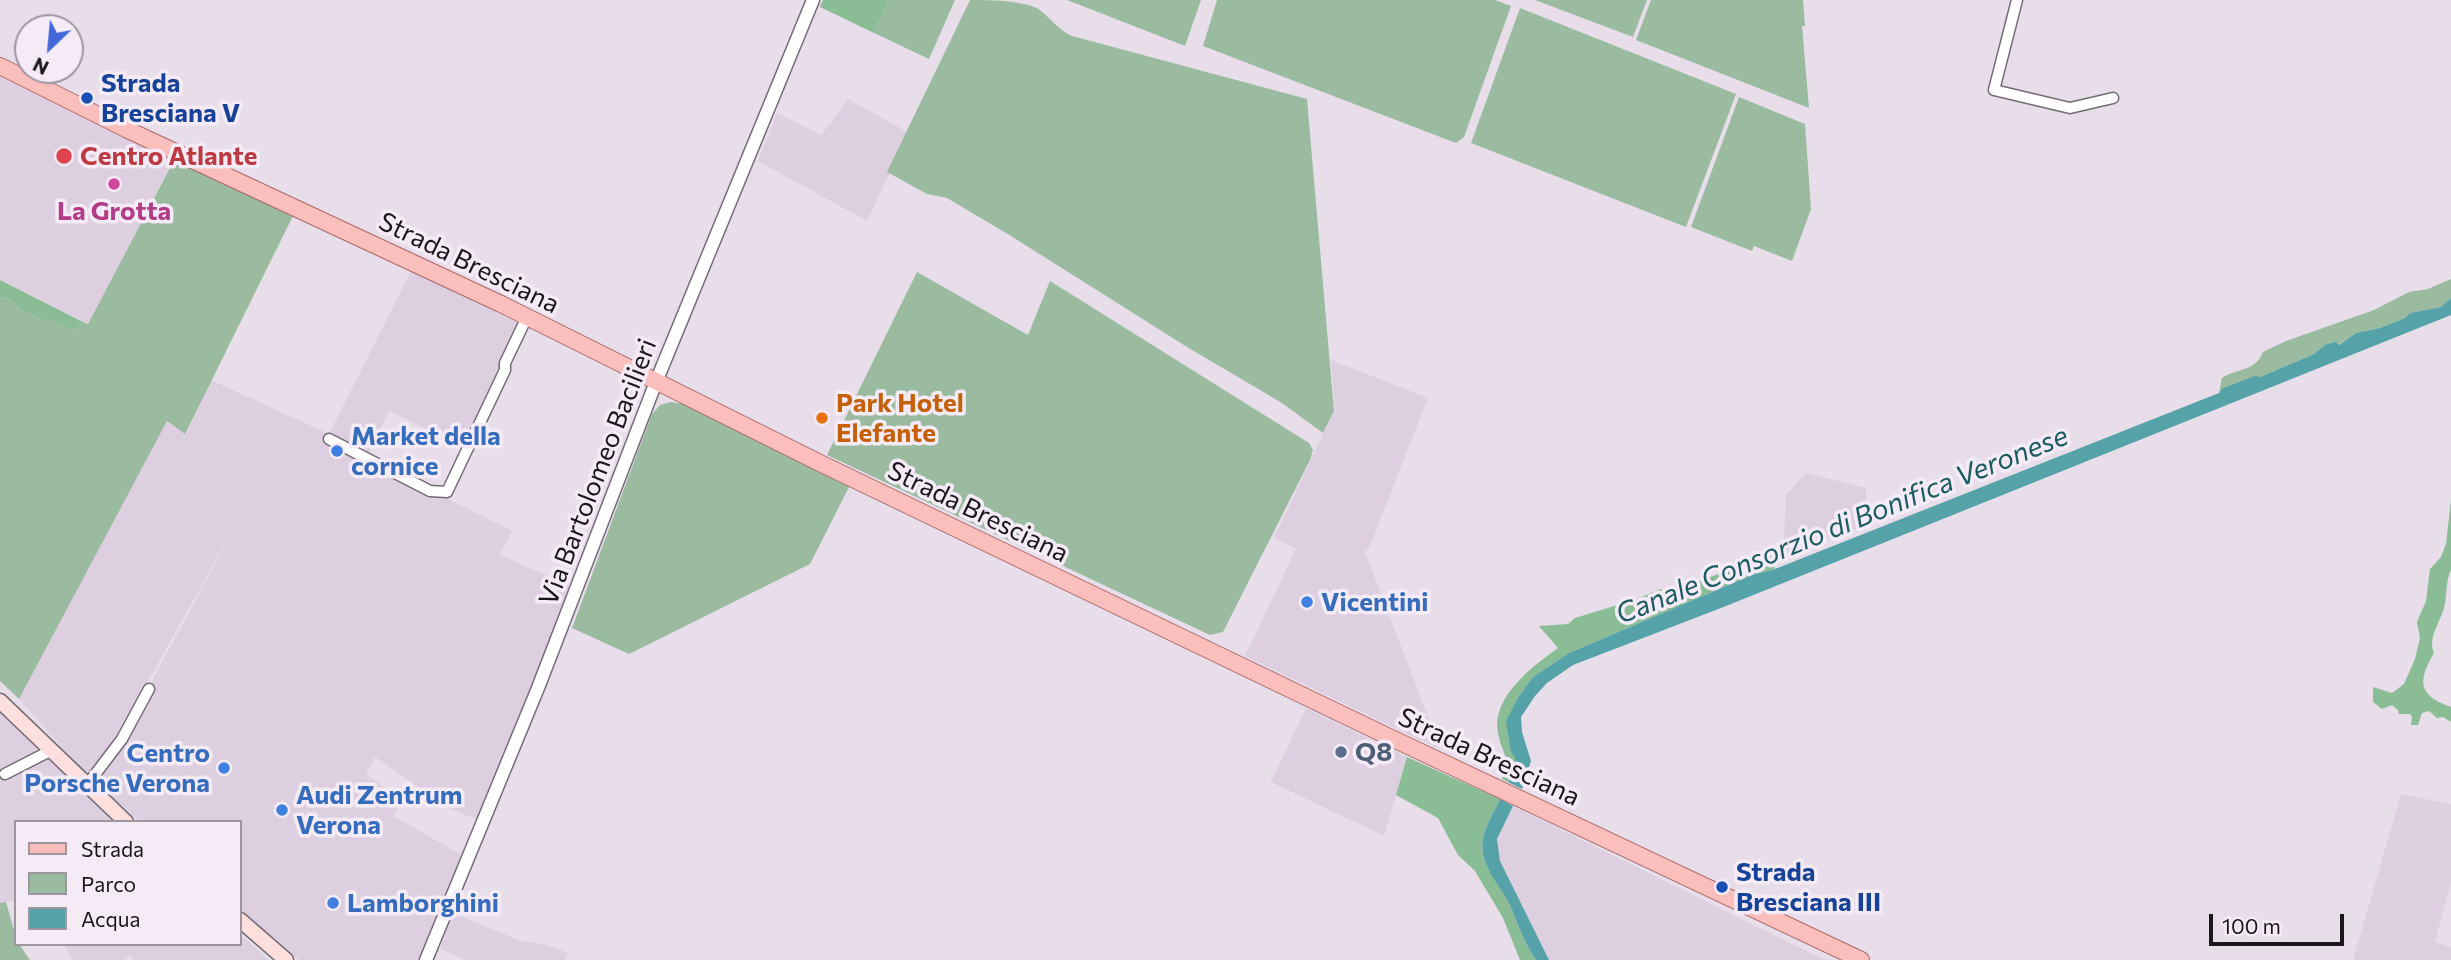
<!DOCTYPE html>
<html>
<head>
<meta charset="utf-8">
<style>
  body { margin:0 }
  #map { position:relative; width:2451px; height:960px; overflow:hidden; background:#e7dee9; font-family:Commissioner,sans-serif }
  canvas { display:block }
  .legend { position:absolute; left:14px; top:820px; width:228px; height:126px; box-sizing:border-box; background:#f4ebf6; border:2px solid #9d969e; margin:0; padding:9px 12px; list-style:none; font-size:21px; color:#1a171a }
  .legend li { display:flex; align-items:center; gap:14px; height:35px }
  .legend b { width:35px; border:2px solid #9d969e }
  .north { position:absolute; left:14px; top:14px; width:70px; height:70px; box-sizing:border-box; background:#f4ebf6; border:2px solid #9d969e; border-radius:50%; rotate:206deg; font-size:19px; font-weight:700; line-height:28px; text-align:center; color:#1a171a }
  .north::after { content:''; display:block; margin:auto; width:24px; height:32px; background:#4368da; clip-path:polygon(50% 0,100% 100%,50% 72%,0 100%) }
  .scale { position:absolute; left:2209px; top:914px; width:135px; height:32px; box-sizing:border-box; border:4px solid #1a171a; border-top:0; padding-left:9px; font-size:21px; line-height:24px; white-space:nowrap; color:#1a171a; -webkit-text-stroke:5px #f4ebf6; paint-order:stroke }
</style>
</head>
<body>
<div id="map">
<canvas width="2451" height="960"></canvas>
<ul class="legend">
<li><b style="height:9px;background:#fabebc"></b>Strada</li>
<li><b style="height:19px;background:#9abba0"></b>Parco</li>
<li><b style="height:19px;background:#55a2a8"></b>Acqua</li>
</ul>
<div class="north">N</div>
<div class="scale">100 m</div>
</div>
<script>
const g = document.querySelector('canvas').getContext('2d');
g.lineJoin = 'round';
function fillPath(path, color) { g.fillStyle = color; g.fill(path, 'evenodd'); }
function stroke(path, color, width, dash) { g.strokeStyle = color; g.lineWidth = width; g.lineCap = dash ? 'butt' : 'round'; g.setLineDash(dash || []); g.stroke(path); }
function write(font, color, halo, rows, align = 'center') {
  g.font = font + ' Commissioner,sans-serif'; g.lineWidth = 7; g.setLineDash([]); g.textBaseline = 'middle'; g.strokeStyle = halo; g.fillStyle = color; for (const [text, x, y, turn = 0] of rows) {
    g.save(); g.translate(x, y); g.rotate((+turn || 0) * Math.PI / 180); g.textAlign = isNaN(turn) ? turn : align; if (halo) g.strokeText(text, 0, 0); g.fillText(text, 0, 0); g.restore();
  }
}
const built = new Path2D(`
  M0,72L173,160L88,324L0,280Z
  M848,99L909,133L867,221L758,161L777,113L821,135Z
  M411,271L528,328L471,451L389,411L368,455L448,499L512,531L500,554L572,588L480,821L451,809L375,757L366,774L403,801L393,816L462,855L419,960H299L240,909V822H140L97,783L244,510L113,744L92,771L85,773L19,699L167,420L186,434L211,380L329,434Z
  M1331,360L1428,398L1370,546L1365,552L1430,722L1446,729L1437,748L1245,656L1296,549L1274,538L1335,409Z
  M1806,473L1866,488L1865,525L1783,558L1786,495Z
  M1306,708L1407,757L1384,836L1271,782Z
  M0,712L113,822H16V900L0,903Z
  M2401,794L2451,804V881L2435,942L2451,947V960H2353Z
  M1513,806L1790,943L1826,960H1549L1500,861L1497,839Z
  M452,913L521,941L543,944L568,953L565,960H466L440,949Z
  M240,934L269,960H133L130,955L124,960H73L64,944H240Z`);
const green = new Path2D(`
  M889,0H955L929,59L874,33Z
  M970,0C992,0 1017,0 1037,8C1050,17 1057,29 1072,36L1307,99L1334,411L1323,433L1282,403L1187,347L1011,236L947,198L927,194L887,172Z
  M1067,0H1201L1185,46Z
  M1217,0H1495L1511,6L1464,137L1456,143L1203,46Z
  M1535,0H1647L1633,37Z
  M1651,0H1803L1805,26H1802L1809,108L1636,40Z
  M1520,8L1736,94L1686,227L1471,143Z
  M1739,97L1805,124L1811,209L1792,261L1754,246L1752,251L1691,227Z
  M174,160L294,214L185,434L167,421L19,699L0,681V297L9,299L21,310L43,320L53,319L70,329L77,328L83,322L88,324Z
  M917,272L1028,335L1050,281L1309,443L1313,450L1310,460L1223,632L1210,635L827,455Z
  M2451,279V298L2441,307L2410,313L2405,318L2380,328L2356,333L2338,345H2325L2314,354L2246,383L2242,388L2219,393L2222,378C2237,368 2255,372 2263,352L2286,341L2374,310L2409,292L2428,289Z
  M671,402L683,404L850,485L810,564L629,654L572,628L652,414L660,405Z
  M6,902L16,937V944H19L30,960H0V903Z`);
const forest = new Path2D(`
  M823,0H889L874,33L820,7Z
  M0,280L83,322L77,328L70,329L53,320H43L21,310L9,299L0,297Z
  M2451,500V570C2446,580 2447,592 2445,604C2442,620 2427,637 2434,653C2418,681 2417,695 2451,707V722L2443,717L2437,718L2429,711L2422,713L2418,725H2411L2412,717L2410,714H2399L2398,710L2392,705L2382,709L2373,702V687L2392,693L2404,684L2415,659L2420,638L2417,622L2426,601L2430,569L2441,557L2446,544Z
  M1761,555L1771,556L1775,569L1752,575L1569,653L1533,677L1519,696L1516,766L1508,782L1502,779C1511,754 1502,755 1498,733C1491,697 1533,666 1558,648L1539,626L1568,624L1575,618L1637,599L1660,589L1671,594H1680L1696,582L1750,563Z
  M1407,757L1500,799C1494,812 1485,826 1483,840C1478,864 1501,885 1510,905C1518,924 1524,943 1536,960H1520L1503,918L1475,871L1458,855L1438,818L1396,795Z`);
const water = new Path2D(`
  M2451,298V315L1721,608L1573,665L1547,683L1535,696L1521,717L1522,732L1531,761L1522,789L1508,782L1516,766L1515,757L1511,752L1506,721L1519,696L1533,677L1569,653L1752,575L1775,569L2219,393L2242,388L2246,383L2314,354L2325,345L2335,342L2339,345L2356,333L2380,328L2405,318L2410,313L2441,307Z
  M1500,799L1513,806L1497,839L1500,861L1549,960H1536C1524,943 1518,924 1510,905C1501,886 1478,864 1483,840C1485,826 1494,812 1500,799Z`);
const canal = new Path2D(`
  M2225,393L2256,381`);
const minor = new Path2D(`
  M2017,0L1994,90L2070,108L2113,98
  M329,439L430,491L447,492L505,370V363L527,317
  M5,774L50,751
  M87,785L122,739L149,689`);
const tertiary = new Path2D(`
  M426,960L538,688L656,382L813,0`);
const secondary = new Path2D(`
  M0,701L126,822
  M240,920L286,960`);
const primary = new Path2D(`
  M0,66L126,129L501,304L824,465L1385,735L1861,960`);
const markers = [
  [87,98,7,"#1a4fb4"],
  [64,156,9,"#e0444e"],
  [114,184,7,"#d1479c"],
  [822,418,7,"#e8710a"],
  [337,451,7,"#3f7fe0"],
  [1307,602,7,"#3f7fe0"],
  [1341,752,7,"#5c6f8a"],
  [224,768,7,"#3f7fe0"],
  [282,810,7,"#3f7fe0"],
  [1722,887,7,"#1a4fb4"],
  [333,903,7,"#3f7fe0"]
];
const transitNames = [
  ["Strada",101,83],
  ["Bresciana V",101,113],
  ["Strada",1736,872],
  ["Bresciana III",1736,902]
];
const healthNames = [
  ["Centro Atlante",80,156]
];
const hotelNames = [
  ["La Grotta",114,211]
];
const streetNames = [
  ["Strada Bresciana",469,263,26],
  ["Via Bartolomeo Bacilieri",598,472,-69],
  ["Strada Bresciana",978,512,26],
  ["Strada Bresciana",1489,757,25]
];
const foodNames = [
  ["Park Hotel",836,403],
  ["Elefante",836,433]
];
const shopNames = [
  ["Market della",351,436],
  ["cornice",351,466],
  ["Vicentini",1321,602],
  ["Centro",210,753,"right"],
  ["Porsche Verona",210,783,"right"],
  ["Audi Zentrum",296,795],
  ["Verona",296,825],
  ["Lamborghini",347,903]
];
const serviceNames = [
  ["Q8",1355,752]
];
const waterNames = [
  ["Canale Consorzio di Bonifica Veronese",1842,525,-22]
];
fillPath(built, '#ddcfe0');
fillPath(green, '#9abba0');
fillPath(forest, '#8abc95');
fillPath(water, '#55a2a8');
stroke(canal, '#55a2a8', 10);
stroke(minor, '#736b75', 13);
stroke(tertiary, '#736b75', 15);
stroke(secondary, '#736b75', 17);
stroke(primary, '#aa6867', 18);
stroke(minor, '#fff', 10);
stroke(tertiary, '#fff', 12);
stroke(secondary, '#fddfde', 14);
stroke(primary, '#fabebc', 16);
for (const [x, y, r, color] of markers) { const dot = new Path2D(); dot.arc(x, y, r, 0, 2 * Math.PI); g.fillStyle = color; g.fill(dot); stroke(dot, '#f4ebf6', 2.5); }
write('bold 26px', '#164399', '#f4ebf6', transitNames, 'left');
write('bold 26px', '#be3a42', '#f4ebf6', healthNames, 'left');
write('bold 26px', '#b23c85', '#f4ebf6', hotelNames);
write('26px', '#1a171a', '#f4ebf6', streetNames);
write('bold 26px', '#c56008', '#f4ebf6', foodNames, 'left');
write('bold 26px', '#366cbe', '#f4ebf6', shopNames, 'left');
write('bold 26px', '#4e5e75', '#f4ebf6', serviceNames, 'left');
write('italic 28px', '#1b5c61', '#f4ebf6', waterNames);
</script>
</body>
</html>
